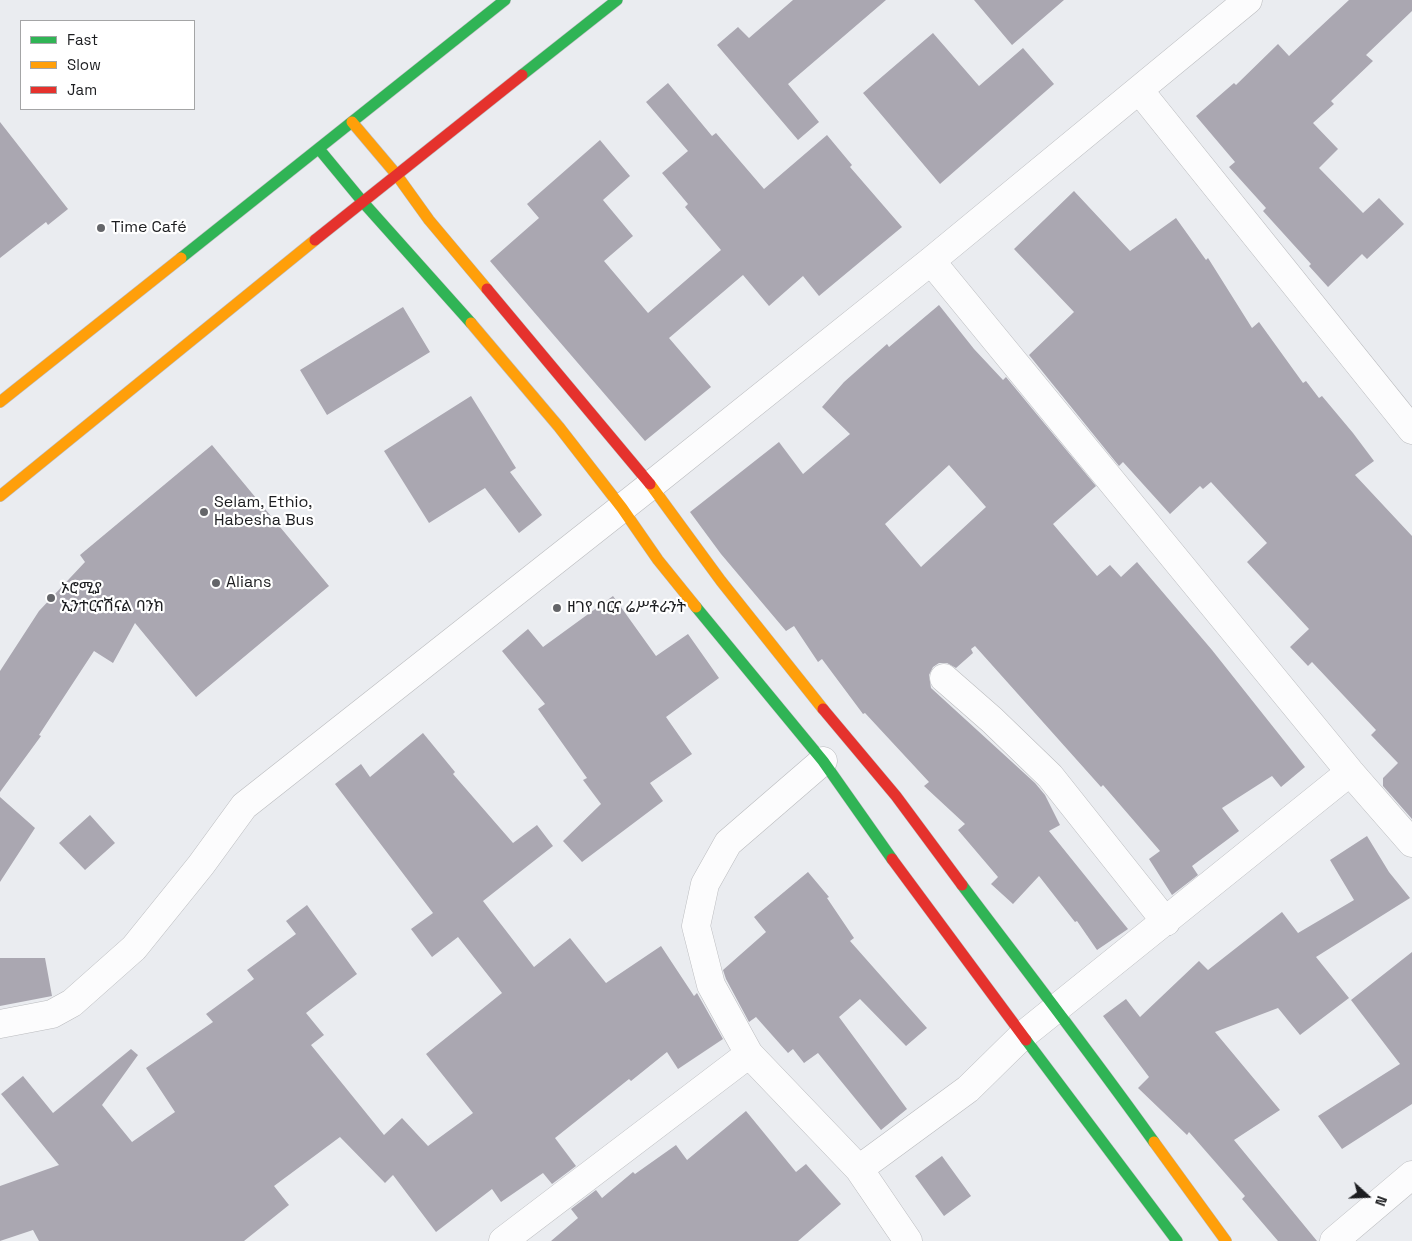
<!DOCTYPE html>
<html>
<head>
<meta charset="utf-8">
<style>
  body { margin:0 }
  #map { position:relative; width:1412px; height:1241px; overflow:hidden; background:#eaecf0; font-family:"Space Grotesk",sans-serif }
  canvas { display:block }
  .legend { position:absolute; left:20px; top:20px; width:175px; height:90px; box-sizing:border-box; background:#fff; border:1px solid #a4a5a6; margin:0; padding:6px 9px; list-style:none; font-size:15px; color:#1c1d20 }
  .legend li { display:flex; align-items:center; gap:10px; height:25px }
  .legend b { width:25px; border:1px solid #a4a5a6 }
  .north { position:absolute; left:1342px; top:1171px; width:50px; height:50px; -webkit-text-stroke:4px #fff; paint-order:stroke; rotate:110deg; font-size:14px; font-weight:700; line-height:20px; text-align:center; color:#1c1d20 }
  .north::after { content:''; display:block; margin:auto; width:18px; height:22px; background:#1c1d20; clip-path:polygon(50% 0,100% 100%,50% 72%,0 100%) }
</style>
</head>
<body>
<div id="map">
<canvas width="1412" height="1241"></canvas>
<ul class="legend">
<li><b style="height:6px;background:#30b455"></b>Fast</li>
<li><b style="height:6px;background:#ff9f0a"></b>Slow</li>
<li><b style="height:6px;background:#e5322d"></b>Jam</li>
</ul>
<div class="north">N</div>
</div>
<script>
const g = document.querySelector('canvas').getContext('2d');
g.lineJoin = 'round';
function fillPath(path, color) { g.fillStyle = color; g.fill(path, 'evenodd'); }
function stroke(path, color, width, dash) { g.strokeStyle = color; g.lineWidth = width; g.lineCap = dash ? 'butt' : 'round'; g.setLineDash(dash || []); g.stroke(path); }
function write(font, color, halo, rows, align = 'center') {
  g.font = font + ' "Space Grotesk","Noto Sans Ethiopic",sans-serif'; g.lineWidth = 4.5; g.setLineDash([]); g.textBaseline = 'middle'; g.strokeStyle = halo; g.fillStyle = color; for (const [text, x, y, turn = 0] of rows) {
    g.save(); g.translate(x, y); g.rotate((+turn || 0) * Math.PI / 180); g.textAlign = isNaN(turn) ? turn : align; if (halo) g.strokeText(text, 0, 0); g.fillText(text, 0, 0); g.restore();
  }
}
const building = new Path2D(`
  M793,0H886L788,84L819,122L798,140L717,45L738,27L749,38Z
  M974,0H1064L1012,45Z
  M1349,0H1412V11L1366,55L1373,61L1331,101L1334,104L1313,123L1338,149L1319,168L1363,213L1379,198L1404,224L1367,259L1362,254L1328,287L1309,266L1311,264L1263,211L1266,208L1229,167L1235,162L1196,116L1234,83L1236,85L1278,44L1289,56Z
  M933,33L979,86L1023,48L1054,84L940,184L863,93Z
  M668,83L712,136L716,133L764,189L827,135L852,165L850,167L902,227L819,296L803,276L769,306L743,275L669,338L711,387L645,441L490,261L539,218L527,204L600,140L630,176L603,200L633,236L604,261L648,313L721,250L685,207L688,204L662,173L688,151L646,102Z
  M0,122L68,209L48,225L46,222L0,258Z
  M1074,191L1130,251L1176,218L1206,260L1208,258L1252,328L1259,322L1303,383L1306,381L1319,398L1322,396L1353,433L1374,461L1355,475L1412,536V819L1383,786V778L1398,763L1371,735L1376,730L1312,662L1308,666L1290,647L1309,629L1247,562L1267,543L1211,482L1203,489L1200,486L1170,514L1123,462L1119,466L1029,355L1074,312L1014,249Z
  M939,305L974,349L1003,380L1006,377L1096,486L1053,524L1097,576L1110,565L1121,577L1137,562L1212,650L1305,767L1281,787L1272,776L1222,808L1239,831L1192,866L1198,875L1172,895L1149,859L1160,851L1103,785L1101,787L975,646L971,649L973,653L956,668L947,663H939L933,667L929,675L931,688L1035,783L1045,795L1060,825L1049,831L1128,929L1097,950L1077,921L1075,922L1039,876L1013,904L991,884L998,877L958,830L965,824L924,786L929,782L865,713L863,714L822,659L818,662L794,626L786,631L721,554L690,512L779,442L803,474L850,434L822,407L844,382L887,344L889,347ZM949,465L986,507L921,567L885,524Z
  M403,307L430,352L327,415L300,370Z
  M471,396L516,468L510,472L542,515L519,533L485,488L429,523L384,451Z
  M212,445L329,586L196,697L135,623L113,663L94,651L39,735L41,736L0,792V671L39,611L85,562L80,555Z
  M613,596L656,656L688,634L719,678L666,717L692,754L650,783L663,801L582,862L563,841L601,804L583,780L587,778L538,709L545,704L502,651L528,629L543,647Z
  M423,733L455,772L453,774L513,843L537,825L553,846L483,901L534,967L570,938L606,983L661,946L694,996L697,993L723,1039L678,1069L667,1052L631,1081L629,1079L555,1138L576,1166L552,1184L543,1173L501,1202L492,1189L436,1232L393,1175L385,1183L340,1137L274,1186L289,1205L244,1241H39L33,1230L0,1241V1186L59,1165L1,1094L23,1076L53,1113L131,1049L138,1055L102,1105L132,1142L175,1112L146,1068L213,1022L206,1014L254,979L247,970L296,934L286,921L307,905L357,974L306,1013L324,1035L311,1045L384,1135L402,1118L428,1146L473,1113L426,1054L502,993L458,937L432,957L411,929L433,913L335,784L361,764L370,777Z
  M0,797L35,828L0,882Z
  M90,815L115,843L85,870L59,843Z
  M1367,836L1389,872L1410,898L1316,957L1349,998L1300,1035L1278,1008L1215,1032L1280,1110L1234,1140L1317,1241H1278L1242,1199L1245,1196L1189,1132L1187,1135L1138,1088L1149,1077L1103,1016L1126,999L1140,1017L1199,961L1208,970L1282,912L1298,933L1354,900L1330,860Z
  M808,872L829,897L827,898L854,938L850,941L927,1028L906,1046L860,999L839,1017L907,1109L881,1130L818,1053L804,1063L793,1049L788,1053L756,1017L749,1022L726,979L723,970L766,932L754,917Z
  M1412,952V1104L1342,1149L1318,1116L1400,1064L1351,1000Z
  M0,958H45L52,996L0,1006Z
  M746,1111L796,1172L806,1164L841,1204L798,1241H551L578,1218L571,1209L596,1190L602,1198L633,1172L635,1174L676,1145L687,1160Z
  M942,1156L971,1196L944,1216L915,1176Z`);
const street = new Path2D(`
  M1139,90L1412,430
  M931,261L1350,772L1412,843
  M944,678L992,720L1050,776L1166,922
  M823,761L728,843L705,884L696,926L711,985L749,1054L859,1169L908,1241
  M0,1024L52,1014L72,1003L134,948L201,865L244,806L651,485L931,261L1248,0
  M859,1169L968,1089L1022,1036L1350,772
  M503,1241L749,1054
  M1334,1241L1412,1175`);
const fast = new Path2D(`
  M522,75L617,0
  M319,149L362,201L471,323
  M181,258L505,0
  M696,607L823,761L892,859
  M962,885C1026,970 1092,1055 1154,1142
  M1026,1040L1177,1241`);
const slow = new Path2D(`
  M352,122L396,174L429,220L487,289
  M471,323L559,427L622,508L658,560L696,607
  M0,402L181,258
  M650,484L721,581L823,709
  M0,496L315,240
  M1154,1142L1226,1241`);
const jam = new Path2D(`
  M315,240L522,75
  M487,289L650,484
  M823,709L896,796L962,885
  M892,859L1026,1040`);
const markers = [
  [101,228,5,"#646569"],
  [204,512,5,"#646569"],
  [216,583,5,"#646569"],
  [51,598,5,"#646569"],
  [557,608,5,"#646569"]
];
const poiNames = [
  ["Time Café",111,228],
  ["Selam, Ethio,",214,503],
  ["Habesha Bus",214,521],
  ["Alians",226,583],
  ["ኦሮሚያ",61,589],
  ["ኢንተርናሽናል ባንክ",61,607],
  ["ዘገየ ባርና ሬሥቶራንት",567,608]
];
fillPath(building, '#aaa7b1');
stroke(street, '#babbbe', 29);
stroke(fast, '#babbbe', 12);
stroke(slow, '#babbbe', 12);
stroke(jam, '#babbbe', 12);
stroke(street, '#fcfcfd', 28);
stroke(fast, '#30b455', 11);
stroke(slow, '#ff9f0a', 11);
stroke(jam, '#e5322d', 11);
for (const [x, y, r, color] of markers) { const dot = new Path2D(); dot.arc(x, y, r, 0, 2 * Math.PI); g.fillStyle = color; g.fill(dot); stroke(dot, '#fff', 2); }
write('16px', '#1c1d20', '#fff', poiNames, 'left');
</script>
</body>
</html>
